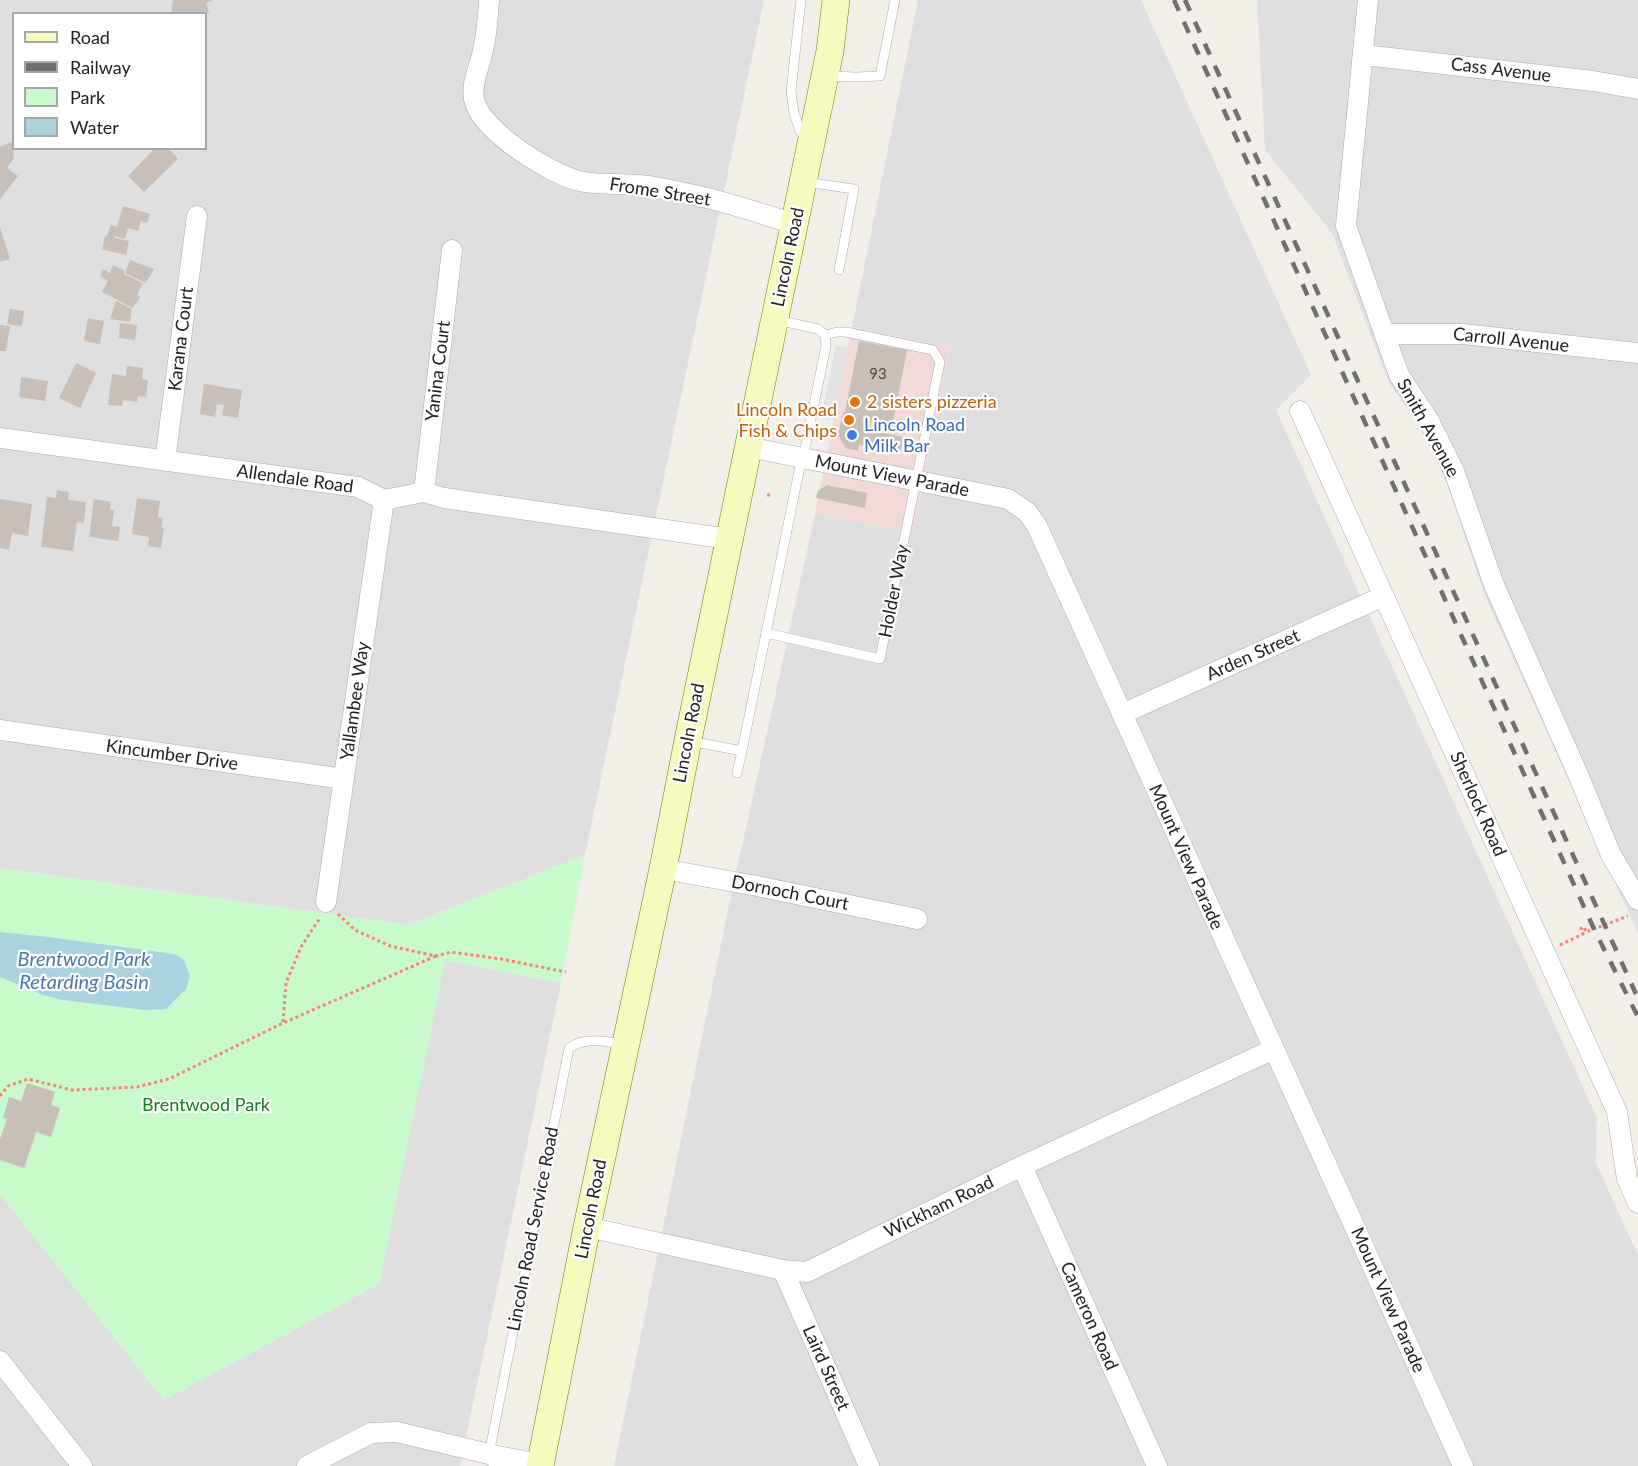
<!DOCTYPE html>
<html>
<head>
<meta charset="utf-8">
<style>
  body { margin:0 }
  #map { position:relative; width:1638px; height:1466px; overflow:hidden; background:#f2efe9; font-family:Lato,sans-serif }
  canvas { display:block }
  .legend { position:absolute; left:12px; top:12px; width:195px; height:138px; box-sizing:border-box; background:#fff; border:2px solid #a7a7a7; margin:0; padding:8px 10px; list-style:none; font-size:18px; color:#222 }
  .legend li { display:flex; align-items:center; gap:12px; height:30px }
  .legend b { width:30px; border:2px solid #a7a7a7 }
</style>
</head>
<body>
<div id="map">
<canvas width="1638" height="1466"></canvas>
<ul class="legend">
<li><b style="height:8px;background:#f7fabf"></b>Road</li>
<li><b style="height:8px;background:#707070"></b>Railway</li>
<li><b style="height:16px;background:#c8facc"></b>Park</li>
<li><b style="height:16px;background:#aad3df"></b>Water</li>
</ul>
</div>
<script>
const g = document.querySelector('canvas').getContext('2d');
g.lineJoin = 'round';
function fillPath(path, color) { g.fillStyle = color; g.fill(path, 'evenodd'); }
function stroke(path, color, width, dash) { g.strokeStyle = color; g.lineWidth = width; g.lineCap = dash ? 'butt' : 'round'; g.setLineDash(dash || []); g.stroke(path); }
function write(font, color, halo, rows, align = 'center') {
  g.font = font + ' Lato,sans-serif'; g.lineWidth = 4.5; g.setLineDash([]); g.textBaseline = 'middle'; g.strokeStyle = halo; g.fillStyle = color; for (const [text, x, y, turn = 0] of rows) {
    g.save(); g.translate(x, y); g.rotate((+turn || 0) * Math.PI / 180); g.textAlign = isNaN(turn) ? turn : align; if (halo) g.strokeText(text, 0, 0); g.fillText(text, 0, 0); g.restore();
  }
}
const residential = new Path2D(`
  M0,0H764L585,855L408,925L0,868ZM14,14H206V148H14Z
  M918,0H1141L1311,375L1276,410L1597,1118L1596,1163L1638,1255V1466H614L729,905L815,514L913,533L950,347L852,327Z
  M1257,0H1638V933L1485,596L1447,484L1428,438L1389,383L1332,233L1265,150Z
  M445,959L561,983L460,1466H0V1194L164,1400L379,1284Z`);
const commercial = new Path2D(`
  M852,327L950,347L913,533L815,514Z`);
const park = new Path2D(`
  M585,855L561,983L445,960L379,1284L164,1400L0,1194V868L408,925Z`);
const parking = new Path2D(`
  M836,345L848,347L834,420L821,418Z`);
const water = new Path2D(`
  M0,932L48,937L174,954L184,960L190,976L186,989L166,1009L145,1010L63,1000L43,995L0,977Z`);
const building = new Path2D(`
  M173,0H214L206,3L209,12L206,14H171Z
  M12,141L14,158L7,168L18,176L0,199V147Z
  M155,148H168L178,159L144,192L128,176Z
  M123,206L150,214L147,223L141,221L138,231L128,228L125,239L115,236L114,238L129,241L126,255L102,249L105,236H107L111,225L117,227Z
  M0,227L10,259L0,262Z
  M130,260L154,269L146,283L125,273Z
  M113,265L124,270V274L143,283L137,295L140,297L133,308L102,292L108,281L100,276L103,269L110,273Z
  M116,301L132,309L130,322L110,319Z
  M10,309L24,311L22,326L7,324Z
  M88,318L104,321L100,344L84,341Z
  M120,323L137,325L135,340L119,338Z
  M0,325L10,326L6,351H0Z
  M859,341L907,350L893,422L872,418L870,430L903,437L901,452L866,445L865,446L859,445L858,451L846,448L838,436L843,412H845Z
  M76,363L96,373L80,408L59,398Z
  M127,366L143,368L142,379L148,380L146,397L138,396L137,402L123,400L122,406L108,405L112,374L126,376Z
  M21,377L48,381L45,401L19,397Z
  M204,384L242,390L238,418L222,415L224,405L217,404L215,417L200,414Z
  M827,485L867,493L865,508L816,498L818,491Z
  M57,490L69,492L68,500L86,502L84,523L77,522L73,551L41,547L47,497L56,498Z
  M137,498L160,501L158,517L163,518L161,527L164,528L161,548L148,546L149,537L132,534Z
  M0,499L32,504L28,536L12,533L9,550L0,548Z
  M94,499L111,502L110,509L114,510L112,526L120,527L118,541L89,537Z
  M27,1083L55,1092L51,1105L60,1108L51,1137L36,1132L24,1168L0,1160V1139L7,1119L3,1118L9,1097L21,1101Z`);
const path = new Path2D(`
  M767,495H771
  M338,914L355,930L390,946L436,956L451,952L501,959L566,972
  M1560,945L1583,934L1581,928L1584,927L1586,932L1628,916
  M283,1022L286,983L301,947L320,918
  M0,1096L8,1086L28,1079L72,1090L137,1087L169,1079L283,1023L436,956`);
const lane = new Path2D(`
  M801,0L791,91L794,113L800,131L807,139
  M828,76L856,77L880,76L895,0
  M805,182L854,189L839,270
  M766,633L880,659L940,362L933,350L846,332H837L825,335
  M690,741L742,751L799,471L805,448L826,346L825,335L818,329L777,320
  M737,773L742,751
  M493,1466L491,1444L569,1048C584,1037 605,1041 622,1044`);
const street = new Path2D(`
  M489,0C488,17 487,34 483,50C480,66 471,83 474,99C480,131 554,177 584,182C602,185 621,183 639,185C661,187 685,193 707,198C736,205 765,215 795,224
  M1368,0L1346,226L1399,375L1429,421L1454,471L1494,585L1580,779L1611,855L1638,900
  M1364,55L1593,81L1638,89
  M1384,334H1463L1638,353
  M1300,411L1617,1112L1627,1179L1638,1203
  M0,438L358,487L384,500L424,492L444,498L729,539
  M748,447L1008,499L1027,512L1037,526L1463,1466
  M165,461L197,216
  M424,492L452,250
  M1122,714L1384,596
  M0,730L344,779
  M663,869L757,886L917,919
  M326,902L384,500
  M1022,1166L1157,1466
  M587,1227L783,1270L807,1272L1022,1166L1274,1049
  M783,1270L869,1466
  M0,1361L82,1466
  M307,1466L371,1433L397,1432L493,1455L540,1464`);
const secondary = new Path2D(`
  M540,1466L587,1227L663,869L688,740L830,51L836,0`);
const rail = new Path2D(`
  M1174,0L1594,929L1638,1017
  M1185,0L1636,994`);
const markers = [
  [855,402,6,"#e8710a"],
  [849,420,6,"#e8710a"],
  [852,435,6,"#3f7fe0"]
];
const numberNames = [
  ["93",878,374]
];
const streetNames = [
  ["Cass Avenue",1501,70,7],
  ["Frome Street",660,192,9],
  ["Lincoln Road",788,257,-78],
  ["Karana Court",181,339,-83],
  ["Carroll Avenue",1511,340,6],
  ["Yanina Court",438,371,-83],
  ["Smith Avenue",1428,428,61],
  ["Mount View Parade",892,476,11],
  ["Allendale Road",295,479,8],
  ["Holder Way",894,591,-79],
  ["Arden Street",1253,655,-24],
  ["Yallambee Way",355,701,-82],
  ["Lincoln Road",689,733,-79],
  ["Kincumber Drive",172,755,8],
  ["Sherlock Road",1478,804,66],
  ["Mount View Parade",1186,857,66],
  ["Dornoch Court",790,893,11],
  ["Wickham Road",939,1207,-26],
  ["Lincoln Road",591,1209,-79],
  ["Lincoln Road Service Road",533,1229,-79],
  ["Mount View Parade",1388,1300,66],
  ["Cameron Road",1089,1316,66],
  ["Laird Street",826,1368,66]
];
const foodNames = [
  ["2 sisters pizzeria",867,402],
  ["Lincoln Road",837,410,"right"],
  ["Fish & Chips",837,431,"right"]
];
const shopNames = [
  ["Lincoln Road",864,425],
  ["Milk Bar",864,446]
];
const parkNames = [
  ["Brentwood Park",206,1105]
];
const waterNames = [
  ["Brentwood Park",84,960],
  ["Retarding Basin",84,983]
];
fillPath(residential, '#e0dfdf');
fillPath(commercial, '#f2dad9');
fillPath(park, '#c8facc');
fillPath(parking, '#e2e2e2');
fillPath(water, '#aad3df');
fillPath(building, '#c7bfb8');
stroke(lane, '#a9a9a9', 10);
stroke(street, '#a9a9a9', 21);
stroke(secondary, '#707d05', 28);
stroke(path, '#fa8072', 3, [3, 3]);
stroke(lane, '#fff', 9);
stroke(street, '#fff', 20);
stroke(secondary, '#f7fabf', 27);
stroke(rail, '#707070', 4.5, [12, 12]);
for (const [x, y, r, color] of markers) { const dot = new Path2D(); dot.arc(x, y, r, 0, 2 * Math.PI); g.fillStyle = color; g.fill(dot); stroke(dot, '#fff', 2); }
write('15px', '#4b4948', null, numberNames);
write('18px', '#222', '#fff', streetNames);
write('18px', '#c56008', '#fff', foodNames, 'left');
write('18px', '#366cbe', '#fff', shopNames, 'left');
write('18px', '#0c8416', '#fff', parkNames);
write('italic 20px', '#4a7aab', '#fff', waterNames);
</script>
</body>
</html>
